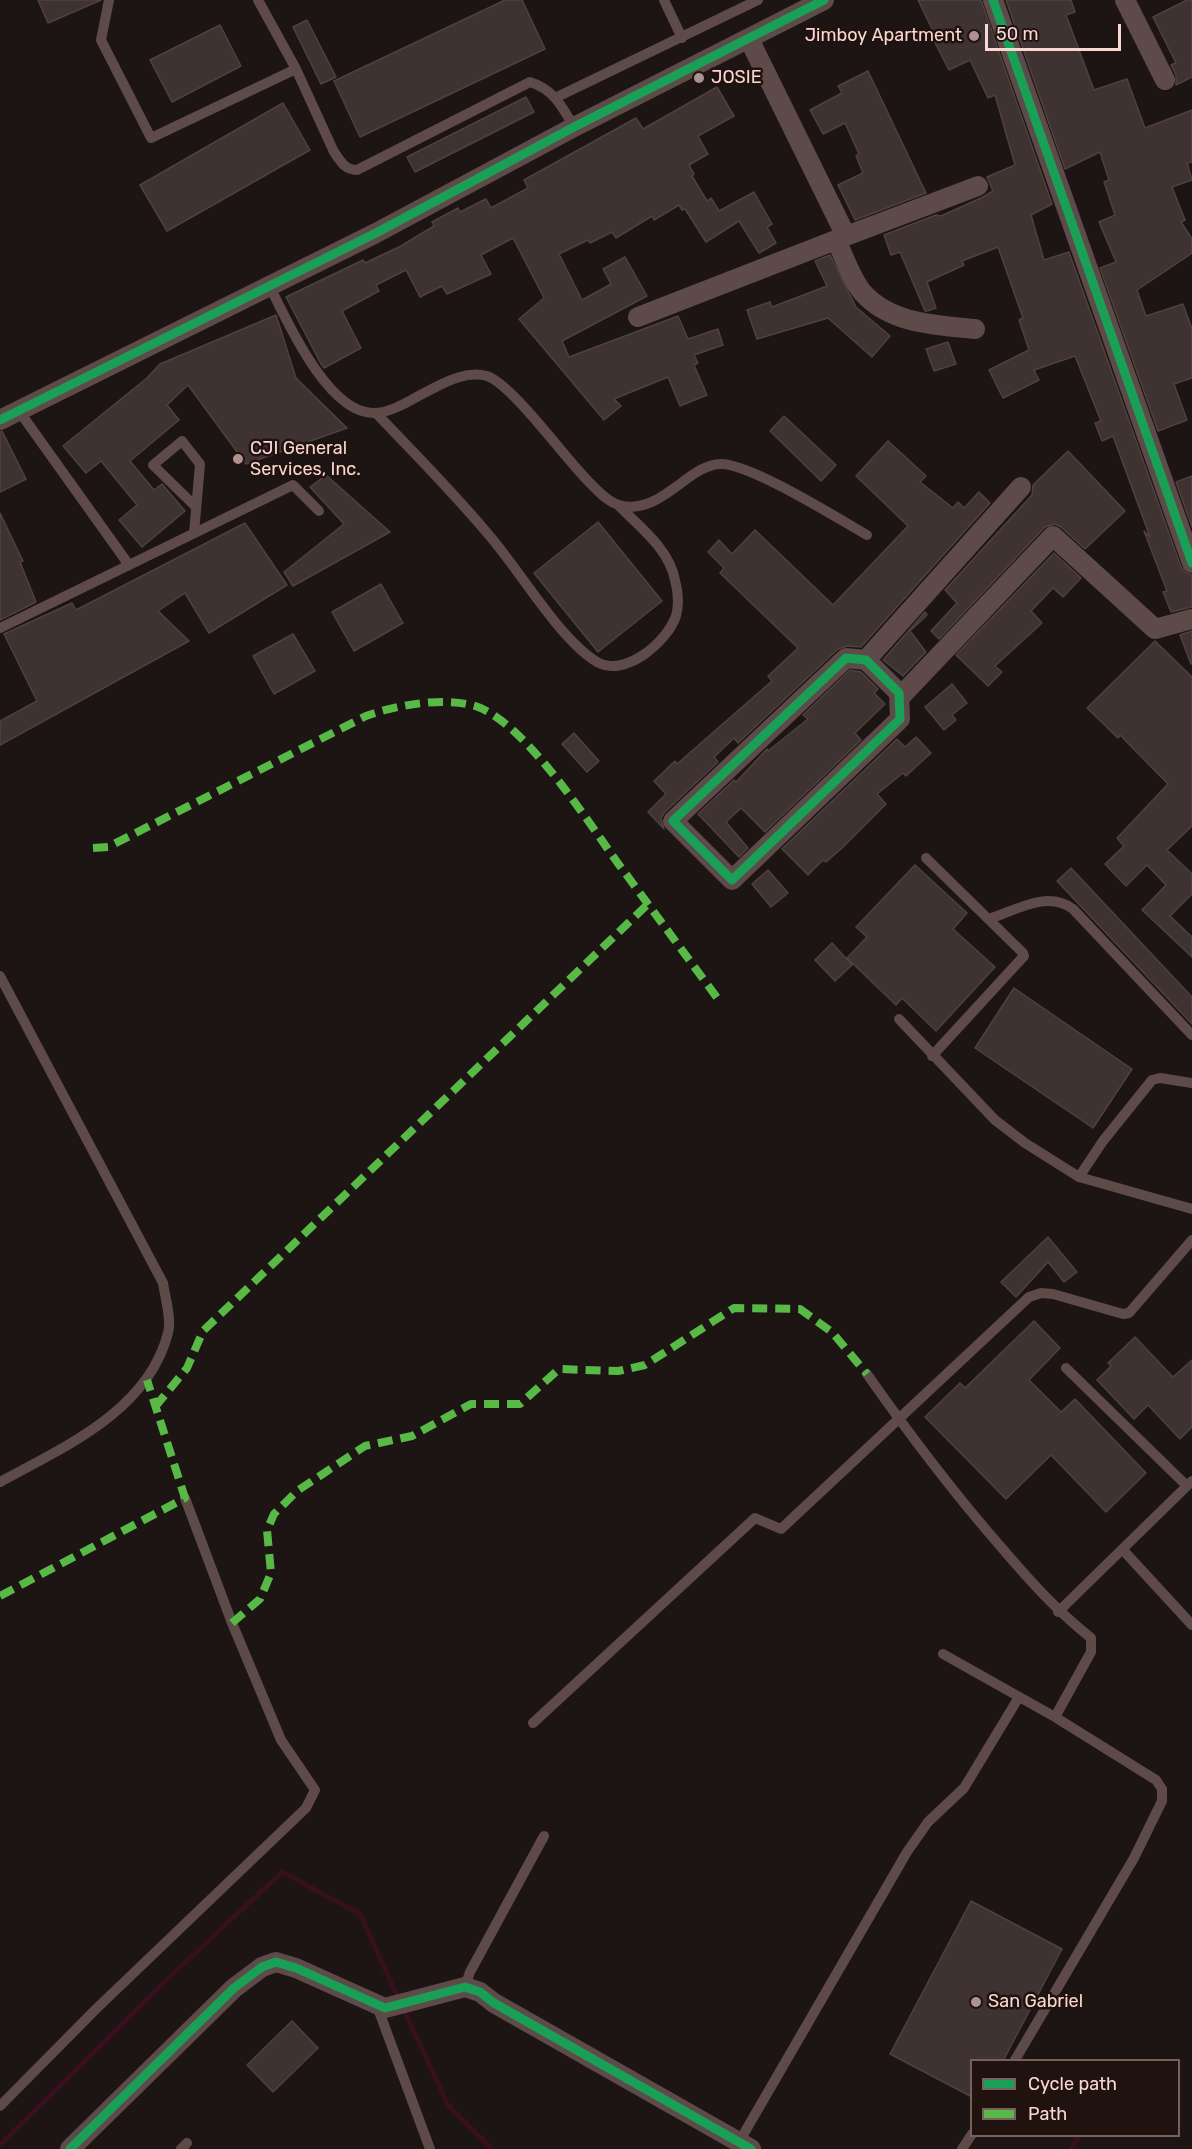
<!DOCTYPE html>
<html>
<head>
<meta charset="utf-8">
<style>
  body { margin:0 }
  #map { position:relative; width:1192px; height:2149px; overflow:hidden; background:#1c1513; font-family:Rubik,sans-serif }
  canvas { display:block }
  .legend { position:absolute; left:970px; top:2059px; width:210px; height:78px; box-sizing:border-box; background:#20120f; border:2px solid #78615d; margin:0; padding:8px 10px; list-style:none; font-size:18px; color:#fbd7d3 }
  .legend li { display:flex; align-items:center; gap:12px; height:30px }
  .legend b { width:30px; border:2px solid #78615d }
  .scale { position:absolute; left:985px; top:24px; width:136px; height:27px; box-sizing:border-box; border:3px solid #fbd7d3; border-top:0; padding-left:8px; font-size:18px; line-height:21px; white-space:nowrap; color:#fbd7d3; -webkit-text-stroke:4px #20120f; paint-order:stroke }
</style>
</head>
<body>
<div id="map">
<canvas width="1192" height="2149"></canvas>
<ul class="legend">
<li><b style="height:8px;background:#1a9f57"></b>Cycle path</li>
<li><b style="height:8px;background:#58b947"></b>Path</li>
</ul>
<div class="scale">50 m</div>
</div>
<script>
const g = document.querySelector('canvas').getContext('2d');
g.lineJoin = 'round';
function stroke(path, color, width, dash) { g.strokeStyle = color; g.lineWidth = width; g.lineCap = dash ? 'butt' : 'round'; g.setLineDash(dash || []); g.stroke(path); }
function fillPath(path, color) { g.fillStyle = color; g.fill(path, 'evenodd'); }
function write(font, color, halo, rows, align = 'center') {
  g.font = font + ' Rubik,sans-serif'; g.lineWidth = 5; g.setLineDash([]); g.textBaseline = 'middle'; g.strokeStyle = halo; g.fillStyle = color; for (const [text, x, y, turn = 0] of rows) {
    g.save(); g.translate(x, y); g.rotate((+turn || 0) * Math.PI / 180); g.textAlign = isNaN(turn) ? turn : align; if (halo) g.strokeText(text, 0, 0); g.fillText(text, 0, 0); g.restore();
  }
}
const stream = new Path2D(`
  M403,2008L448,2105L492,2149
  M0,2145L161,1985L282,1872L360,1914L399,2000
  M1071,2149L1079,2136`);
const building = new Path2D(`
  M38,0H101L48,23Z
  M505,0H522L545,49L360,137L334,81Z
  M918,0H981L1052,204L1031,215L1044,260L1069,252L1181,567L1185,572L1192,575V607L1171,612L1163,592L1167,591L1144,531L1150,537L1113,436L1102,441L1095,423L1101,421L1075,356L1034,370L1039,380L1003,398L989,370L1029,350L1019,320L1023,318L998,247L962,261L964,265L927,282L936,308L927,311H925L900,252L891,255L884,235L936,215L941,216L983,197L993,191L987,177L1015,165L995,95L988,98L970,60L949,70L929,31L932,29Z
  M1006,0H1071L1075,12L1066,15L1094,90L1127,79L1145,128L1192,110V162L1187,163L1192,180L1172,187L1185,220L1181,222L1192,239V253L1137,290L1146,316L1183,304L1192,329V378L1174,384L1187,420L1158,431L1100,268L1116,262L1099,222L1115,215L1104,182L1109,180L1100,152L1065,169Z
  M1187,0H1192V77L1176,85V75L1171,65L1176,63L1153,17Z
  M307,20L336,77L321,84L293,27Z
  M220,25L241,66L172,102L150,60Z
  M868,71L926,193L855,220L838,185L863,173L856,156L859,154L845,123L823,134L810,110L842,93L838,86Z
  M717,87L734,116L698,136L708,154L689,165L694,174L692,176L707,201L711,198L719,211L754,192L772,224L767,227L776,243L759,253L739,221L706,242L685,209L682,210L679,205L654,220L652,216L616,238L612,232L590,243L588,240L559,254L582,300L611,284L603,269L625,257L647,296L562,341L569,357L678,316L688,339L718,329L723,345L694,355L698,363L694,365L707,395L680,406L668,377L614,399L621,406L604,420L519,319L544,298L513,238L481,255L491,274L447,294L442,286L420,297L406,270L376,285L379,291L342,311L361,348L324,368L321,364L286,297L363,260L365,263L401,246L434,226L432,222L458,208L460,212L486,199L491,208L528,188L524,180L636,118L643,129Z
  M526,97L534,112L415,172L407,157Z
  M283,103L310,150L167,231L140,185Z
  M830,255L856,307L890,336L872,357L828,318L757,339L747,310L770,302L772,307L827,286L815,261Z
  M276,315L296,378L347,428L246,464L188,385L167,405L179,420L130,461L154,490L162,484L185,511L142,547L119,520L137,505L101,461L86,473L63,446L147,378L160,364Z
  M948,342L956,364L934,371L926,349Z
  M784,416L836,465L821,481L770,431Z
  M2,431L26,479L0,492V432Z
  M888,441L926,476L920,482L953,508L958,502L964,508L979,492L990,503L861,647L847,646L838,649L738,743L734,738L714,757L718,762L664,813L661,818L664,829L648,812L666,794L654,781L675,761L677,764L701,743L772,681L768,676L798,648L720,573L724,568L708,552L719,540L732,554L755,530L833,605L908,526L856,476Z
  M1068,451L1125,511L1085,549L1061,527L1055,524L1045,527L939,639L931,631L957,603L945,590L1032,495L1033,485Z
  M326,475L390,532L293,586L284,572L344,524L310,487Z
  M1192,476V527L1176,482Z
  M0,513L23,561L20,562L36,602L0,620Z
  M598,522L662,601L598,652L534,573Z
  M245,523L287,585L209,633L185,593L158,611L189,641L0,745V721L37,701L4,634L72,603L76,610Z
  M1054,553L1081,578L1063,597L1053,588L1031,611L1042,623L995,666L1002,672L988,686L956,655Z
  M381,584L403,623L354,651L332,612Z
  M925,612L927,615L910,631L926,652L903,676L883,660Z
  M1192,631V663L1191,664L1180,635Z
  M293,634L315,671L274,694L253,656Z
  M1155,641L1192,677V826L1167,850L1192,874V894L1170,916L1192,937V957L1142,910L1166,885L1147,865L1126,886L1105,864L1124,846L1117,838L1168,784L1120,735L1118,738L1087,708Z
  M850,670L861,672L878,689L874,693L885,704L855,733L861,740L765,832L741,808L726,822L748,848L739,857L698,814L734,780L736,782L767,749L768,751L808,719L803,715Z
  M952,684L967,703L952,715L956,720L944,730L925,707Z
  M574,733L599,761L587,772L562,744Z
  M916,737L931,753L906,776L903,773L877,794L886,804L842,848L826,862L823,860L808,875L782,849L897,739L905,747Z
  M915,865L967,913L953,929L995,967L936,1031L902,998L896,1005L847,958L867,937L856,927Z
  M1071,868L1192,997V1024L1057,881Z
  M768,870L788,893L771,907L752,884Z
  M832,943L852,965L835,981L815,960Z
  M1014,988L1132,1069L1093,1128L975,1048Z
  M1048,1237L1077,1272L1064,1282L1048,1262L1016,1297L1001,1282Z
  M1034,1321L1060,1348L1029,1380L1061,1412L1075,1399L1146,1473L1106,1512L1051,1455L1006,1499L925,1417L960,1383L965,1388Z
  M1135,1337L1173,1377L1192,1360V1427L1180,1439L1148,1405L1134,1419L1097,1380L1111,1366L1108,1363Z
  M971,1901L1062,1949L1003,2061H972V2097L890,2054Z
  M292,2021L318,2048L273,2092L247,2065Z`);
const lane = new Path2D(`
  M109,0L101,40L151,138L296,69
  M258,0L296,69L334,152C341,162 345,170 357,170L530,82C553,89 562,106 574,127
  M664,0L682,38
  M557,97L758,0
  M269,285C287,321 328,414 374,413C393,413 415,397 432,389C449,380 468,371 487,376C512,384 567,461 590,483C598,491 608,502 619,505C660,517 688,464 721,464C751,464 837,518 867,535
  M19,411L129,565
  M376,413C414,453 453,492 488,534C519,569 559,639 597,662C625,678 667,642 676,616C679,605 678,591 675,580C669,549 640,527 618,505
  M194,533L200,464L182,441L153,465L196,507
  M0,628L293,485L319,511
  M926,858L1023,953L1024,956L932,1056
  M989,919C1017,910 1047,890 1073,909L1192,1035
  M0,976L163,1283C165,1297 172,1320 168,1333C148,1411 64,1447 0,1482
  M899,1019L995,1120L1025,1143L1079,1177L1192,1209
  M1079,1177L1103,1141L1152,1080L1160,1078L1192,1083
  M1066,1368L1187,1486
  M867,1374C909,1434 953,1492 1001,1547C1031,1582 1055,1609 1091,1638V1652L1055,1717
  M1123,1550L1192,1625
  M1058,1612L1192,1481
  M943,1654L1055,1717L1156,1780L1162,1789V1801L1134,1858L1015,2060
  M533,1723L755,1518L781,1529L1029,1297L1041,1293L1053,1294L1123,1314L1129,1313L1192,1240
  M465,1987L470,1972L544,1836
  M377,2006L430,2149
  M0,2106L96,2009L306,1808L315,1790L281,1740L232,1623L185,1498
  M739,2142L907,1852L928,1822L964,1788L1019,1697
  M181,2149L187,2143
  M962,2149L972,2134`);
const street = new Path2D(`
  M993,0L1192,563
  M1125,0L1165,80
  M749,39L846,236L978,186
  M836,240C844,256 851,279 863,293C891,324 936,325 975,329
  M638,317L846,236
  M0,420L376,233L574,127L824,0
  M846,658L866,660L899,693L900,719L732,880L673,821Z
  M866,660L1021,487
  M901,696L1053,536L1155,629L1192,619
  M70,2149L234,1988L262,1967L276,1962L296,1968L385,2008L465,1987L480,1992L494,2003L751,2149`);
const quiet = new Path2D(`
  M93,848L108,847L366,716C396,705 446,696 478,707C526,725 587,820 617,862C651,908 684,953 718,999
  M155,1407L187,1368L203,1331L648,904
  M0,1596L185,1498L147,1380
  M232,1623L260,1599L271,1573L267,1530L274,1514L297,1491L365,1446L412,1436L471,1404H520L559,1369L618,1371L645,1365L734,1308L800,1309L832,1332L867,1374`);
const cycleway = new Path2D(`
  M993,0L1192,563
  M0,420L376,233L574,127L824,0
  M846,658L866,660L899,693L900,719L732,880L673,821Z
  M70,2149L234,1988L262,1967L276,1962L296,1968L385,2008L465,1987L480,1992L494,2003L751,2149`);
const markers = [
  [974,36,6,"#ad9390"],
  [699,78,6,"#ad9390"],
  [238,459,6,"#ad9390"],
  [976,2002,6,"#ad9390"]
];
const poiNames = [
  ["Jimboy Apartment",962,36,"right"],
  ["JOSIE",711,78],
  ["CJI General",250,449],
  ["Services, Inc.",250,470],
  ["San Gabriel",988,2002]
];
stroke(stream, '#370f1e', 5);
fillPath(building, '#3e3331');
stroke(building, '#4f413e', 1.5);
stroke(lane, '#5d4a49', 10);
stroke(street, '#5d4a49', 20);
stroke(quiet, '#58b947', 8, [15, 8]);
stroke(cycleway, '#1a9f57', 9);
for (const [x, y, r, color] of markers) { const dot = new Path2D(); dot.arc(x, y, r, 0, 2 * Math.PI); g.fillStyle = color; g.fill(dot); stroke(dot, '#20120f', 2); }
write('18px', '#fbd7d3', '#20120f', poiNames, 'left');
</script>
</body>
</html>
